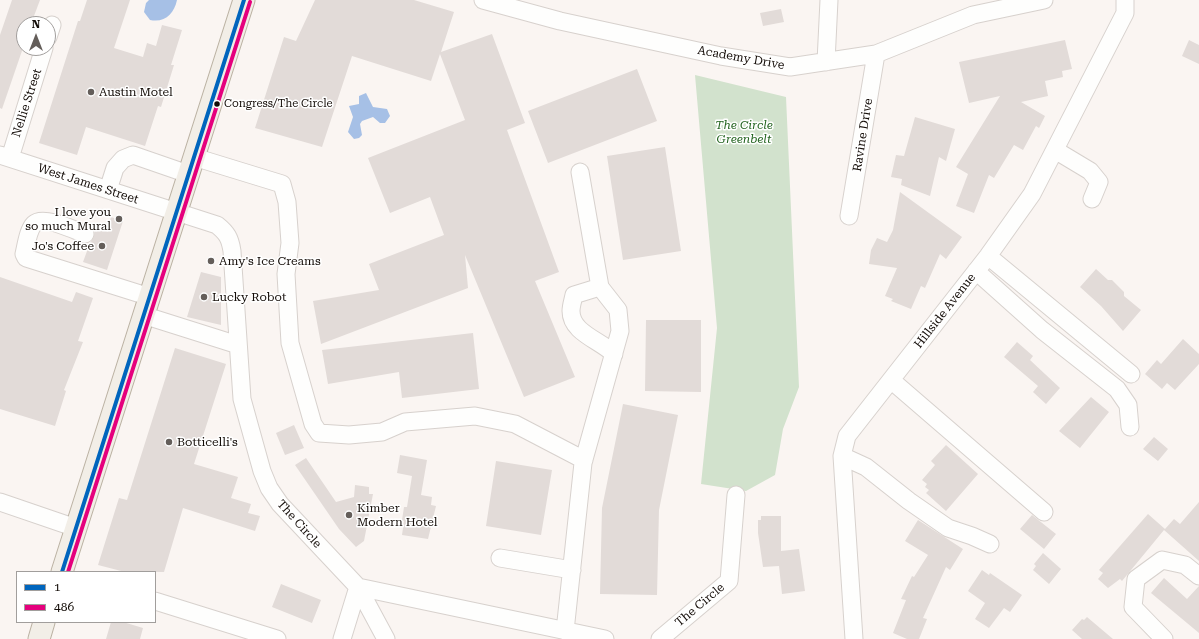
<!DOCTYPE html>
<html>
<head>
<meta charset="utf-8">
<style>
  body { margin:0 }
  #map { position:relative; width:1199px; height:639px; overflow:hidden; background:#faf5f2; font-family:"Roboto Serif",serif }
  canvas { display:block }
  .legend { position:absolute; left:16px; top:571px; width:140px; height:52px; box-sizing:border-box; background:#fff; border:1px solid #a19e9c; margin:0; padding:5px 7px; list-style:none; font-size:12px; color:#140d08 }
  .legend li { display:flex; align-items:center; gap:8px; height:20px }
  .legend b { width:20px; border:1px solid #a19e9c }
  .north { position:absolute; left:16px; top:16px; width:40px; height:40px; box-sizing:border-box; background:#fff; border:1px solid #a19e9c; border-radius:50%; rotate:0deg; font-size:11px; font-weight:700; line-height:16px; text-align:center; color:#140d08 }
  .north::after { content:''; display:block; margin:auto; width:14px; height:18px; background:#645e5a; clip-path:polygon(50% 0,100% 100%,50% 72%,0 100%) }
</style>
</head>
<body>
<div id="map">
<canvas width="1199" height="639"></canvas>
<ul class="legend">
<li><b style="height:5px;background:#0065bd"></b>1</li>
<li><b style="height:5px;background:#e5007d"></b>486</li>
</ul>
<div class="north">N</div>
</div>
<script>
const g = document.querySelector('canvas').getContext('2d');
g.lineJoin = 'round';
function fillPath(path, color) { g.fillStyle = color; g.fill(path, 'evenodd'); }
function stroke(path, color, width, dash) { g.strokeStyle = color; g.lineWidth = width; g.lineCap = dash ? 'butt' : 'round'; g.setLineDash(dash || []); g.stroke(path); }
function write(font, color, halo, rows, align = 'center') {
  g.font = font + ' "Roboto Serif",serif'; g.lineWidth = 3; g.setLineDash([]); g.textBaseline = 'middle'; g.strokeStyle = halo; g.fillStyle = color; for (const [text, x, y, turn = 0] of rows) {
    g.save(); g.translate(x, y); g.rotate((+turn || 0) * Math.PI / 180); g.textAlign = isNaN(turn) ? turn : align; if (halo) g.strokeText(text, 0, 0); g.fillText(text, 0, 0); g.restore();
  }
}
const green = new Path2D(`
  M695,75L786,97L799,387L783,429L775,475L746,491L701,484L717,328Z`);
const water = new Path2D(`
  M149,0H177C174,14 165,23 150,20L144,12L146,3Z
  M366,93L373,107L387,109L390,116L385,123H380L373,117L362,121L360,124L362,135L359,138L354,139L348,132L353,117L349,106L359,104V96Z`);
const building = new Path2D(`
  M12,0H40L31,24H24V45L2,109L0,108V35Z
  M87,0H130L114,48L143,57L147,43L156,46L162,25L182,30L171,65H174L161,107L158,106L145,146L86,127L77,155L39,143L78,21H80Z
  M315,0H414L454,12L441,52L492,34L525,123L507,130L559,272L535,281L575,377L524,397L465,255L468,288L321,344L313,301L379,290L369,264L444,235L430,197L390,213L368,158L465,120L440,54L431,81L352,56L322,147L255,128L284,37L296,41Z
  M781,9L784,22L763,26L760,13Z
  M1065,40L1072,69L1062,71L1063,77L1045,81L1048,96L1021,102L1045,116L1039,128L1036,126L1023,150L1014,145L994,178L989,175L974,213L956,206L968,174L956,167L1000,96L969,103L959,62Z
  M1189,40L1199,45V64L1182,56Z
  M637,69L657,121L548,163L528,111Z
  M915,117L955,129L946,161L939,157L930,196L901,185L902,179L891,177L896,155L904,156Z
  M665,147L681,251L623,260L607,156Z
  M900,192L962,237L946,259L940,254L925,288L921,286L911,309L891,301L893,299L885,296L897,268L869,264L871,250L877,238L887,242L893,230Z
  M111,217L123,221L107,270L83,262L90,243L94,237L95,226L107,230Z
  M1096,269L1108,280H1112L1124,292V296L1141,310L1123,331L1101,306L1080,287Z
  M201,272L221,277V325L187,317Z
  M0,277L72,302L76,292L93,298L78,341L83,342L64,390L66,391L55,426L0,409Z
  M646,320H701V392L645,391Z
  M473,333L479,389L402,398L399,372L328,384L322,350Z
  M1183,339L1199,354V364L1175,390L1167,383L1162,389L1145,374L1157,360L1161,364Z
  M1017,342L1033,356L1030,360L1060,388L1046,404L1033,392L1038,386L1004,357Z
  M175,348L226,364L194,464L238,477L231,498L251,504L248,513L260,516L255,531L183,508L164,572H125L98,565L119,498L127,500Z
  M1091,397L1109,412L1080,448L1059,431Z
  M623,404L678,415L659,510L657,595L600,594L602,508Z
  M294,425L304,448L285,455L276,433Z
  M1154,437L1168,449L1158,461L1143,449Z
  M946,445L978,474L946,511L926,493L929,490L925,487L927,484L922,480L935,465L931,461Z
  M400,455L427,460L421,495L432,497L431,505L436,506L428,539L402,535L404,521L402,520L404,507H407L412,476L397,473Z
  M306,458L336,502L354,497L355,485L369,487V494H373L364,541L356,547L339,529L295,465Z
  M496,461L552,470L541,535L486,526Z
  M1199,502V561L1164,530L1122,581L1120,579L1108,588L1098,579L1103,573L1099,570L1148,514L1165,529L1174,519L1180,524Z
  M1032,515L1056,534L1044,549L1020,529Z
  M761,516H781V551L799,549L805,591L782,594L779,566L763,567L758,533V520H761Z
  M918,520L963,549L950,570L946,567L923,618L927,619L919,639H907L893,633L906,600L901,599L912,576L914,577L928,555L905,541Z
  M1043,553L1061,569L1049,584L1033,570L1036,566L1034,564Z
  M982,570L989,575L990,573L1022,595L1010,612L1004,608L989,628L975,619L985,603L968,591Z
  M1164,578L1187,599L1199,586V633L1151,593Z
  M281,584L321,600L312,623L272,607Z
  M1087,617L1113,639H1082L1072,630L1082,619L1084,620Z
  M111,622H123L143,628L140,639H106Z`);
const minor = new Path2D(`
  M483,0L560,21L721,56L790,67L876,54L973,15L1044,0
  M48,37L52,25
  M826,62L829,0
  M1055,150L1090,171L1099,182L1092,199
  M0,155L217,225C227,233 230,238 232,251L242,399L262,471L269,488L280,504L358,587L605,639
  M194,157L282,184L287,202L290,243L286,274L290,343L313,424L319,433L349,435L382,432L405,422L475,416L515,424L584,460
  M10,158L44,48
  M108,190L115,168L123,159L133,155L188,174
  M849,216L876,54
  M85,234C74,230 43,215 34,224C28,230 26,246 24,254L26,258L150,297
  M988,256L1131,374
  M976,271L1042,330L1117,389L1128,405L1130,427
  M600,287L574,295C573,300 571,306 571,311C571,333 600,340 614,354
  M143,315L238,345
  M891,380L1044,512
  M842,456L866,467L909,501L948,528L972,536L990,544
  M0,502L76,528
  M500,558L572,570
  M358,587L386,639
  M155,601L277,639
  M565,631L583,463L620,331L618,310L600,287L580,172
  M342,639L358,587
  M660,639L729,581L736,495
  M854,639L842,456L847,436L988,256L1032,194L1125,13V0
  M1164,639L1133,607L1136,579L1162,560L1185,565L1199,576`);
const major = new Path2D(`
  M62,572L244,0
  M39,639L44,622`);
const bus1 = new Path2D(`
  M62,572L244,0`);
const bus2 = new Path2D(`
  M68,572L250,2`);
const markers = [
  [91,92,4,"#645e5a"],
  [217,104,3.5,"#140d08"],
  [119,219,4,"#645e5a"],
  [102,246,4,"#645e5a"],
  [211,261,4,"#645e5a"],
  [204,297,4,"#645e5a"],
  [169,442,4,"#645e5a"],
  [349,515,4,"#645e5a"]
];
const busNames = [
  ["Congress/The Circle",224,104]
];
const streetNames = [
  ["Academy Drive",741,58,10],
  ["Nellie Street",27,103,-72],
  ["Ravine Drive",863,135,-81],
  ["West James Street",88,184,18],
  ["Hillside Avenue",945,311,-52],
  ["The Circle",299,524,48],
  ["The Circle",700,605,-40]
];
const poiNames = [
  ["Austin Motel",99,92],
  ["I love you",111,212,"right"],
  ["so much Mural",111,226,"right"],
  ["Jo's Coffee",94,246,"right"],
  ["Amy's Ice Creams",219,261],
  ["Lucky Robot",212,297],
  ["Botticelli's",177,442],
  ["Kimber",357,508],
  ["Modern Hotel",357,522]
];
const parkNames = [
  ["The Circle",744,125],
  ["Greenbelt",744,139]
];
fillPath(green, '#d2e2cd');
fillPath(water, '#a6c0e6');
fillPath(building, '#e2dbd8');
stroke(minor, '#d7d1cd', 19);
stroke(major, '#bbb2a3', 23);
stroke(minor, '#fefefd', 17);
stroke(major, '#f2eee7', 21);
stroke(bus1, '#0065bd', 4);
stroke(bus2, '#e5007d', 4);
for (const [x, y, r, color] of markers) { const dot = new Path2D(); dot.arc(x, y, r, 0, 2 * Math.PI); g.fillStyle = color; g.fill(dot); stroke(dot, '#fff', 1.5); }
write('11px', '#140d08', '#fff', busNames, 'left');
write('12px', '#140d08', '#fff', streetNames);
write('12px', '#140d08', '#fff', poiNames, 'left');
write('italic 12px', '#246520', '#fff', parkNames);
</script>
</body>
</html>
